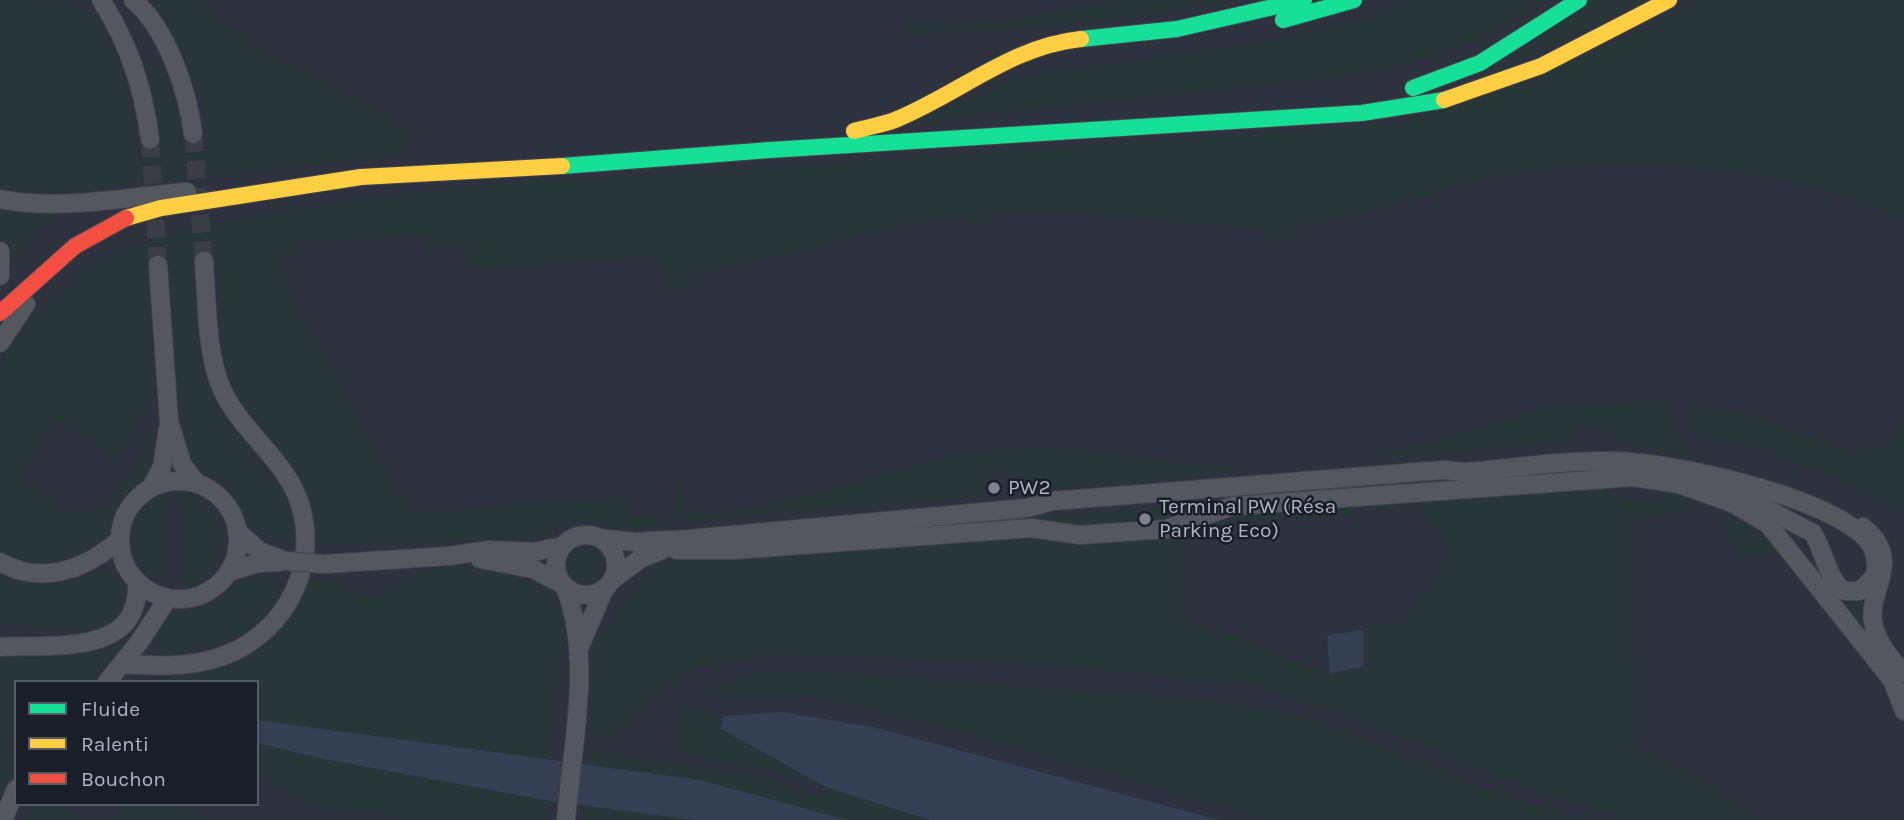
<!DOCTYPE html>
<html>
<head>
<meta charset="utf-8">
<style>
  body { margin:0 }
  #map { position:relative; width:1904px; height:820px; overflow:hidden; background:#25282e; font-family:Karla,sans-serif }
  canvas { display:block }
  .legend { position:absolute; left:14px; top:680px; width:245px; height:126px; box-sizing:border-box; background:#191e28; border:2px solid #555a65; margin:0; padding:9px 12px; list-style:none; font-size:21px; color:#aeb3c1 }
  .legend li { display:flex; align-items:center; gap:14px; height:35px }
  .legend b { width:35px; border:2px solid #555a65 }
</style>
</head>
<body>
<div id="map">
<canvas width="1904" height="820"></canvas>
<ul class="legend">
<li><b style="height:9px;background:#16e098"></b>Fluide</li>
<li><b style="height:9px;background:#ffcf43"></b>Ralenti</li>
<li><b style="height:9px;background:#f24e42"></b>Bouchon</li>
</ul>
</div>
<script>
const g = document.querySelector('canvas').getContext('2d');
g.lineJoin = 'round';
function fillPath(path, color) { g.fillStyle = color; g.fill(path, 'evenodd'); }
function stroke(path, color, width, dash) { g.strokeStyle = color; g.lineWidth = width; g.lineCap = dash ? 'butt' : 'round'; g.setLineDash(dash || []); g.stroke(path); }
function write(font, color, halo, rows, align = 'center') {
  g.font = font + ' Karla,sans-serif'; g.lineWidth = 5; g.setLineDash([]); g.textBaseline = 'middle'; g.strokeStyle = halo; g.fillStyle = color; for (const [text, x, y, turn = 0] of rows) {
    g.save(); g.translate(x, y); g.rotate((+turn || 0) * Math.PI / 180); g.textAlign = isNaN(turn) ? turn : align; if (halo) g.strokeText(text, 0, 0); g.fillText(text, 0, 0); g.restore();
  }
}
const airport = new Path2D(`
  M0,0H1904V820H0ZM16,682H257V804H16Z`);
const green = new Path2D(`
  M0,0C18,0 59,0 75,3C128,30 131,109 139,160L162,155L150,70L162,64L180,98L181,155L210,151C206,82 185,54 146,0H203C223,25 271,63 303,68L416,134L402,155L67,192L0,189Z
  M1120,0H1232C1126,24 1014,28 905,36L906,25L1013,19Z
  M1410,0H1546L1482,41L1412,64L1359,75L912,122L1026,76L1283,39L1371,17Z
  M1586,0H1645L1489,77Z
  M1699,0H1904V219C1779,165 1630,150 1496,177C1454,185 1414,199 1373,211C1348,219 1320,222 1294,226L1295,240L1268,242V228C1172,226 1087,206 990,212V223L974,225L972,214C876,225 786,261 690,273L691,288L677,290L667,298L666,269L652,256L470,270L469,245L427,248L425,235L300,243L285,255L289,287L408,505L421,512L632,497V516L660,514V526L619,531L589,520L572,521L535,539L314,545L311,509L299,478L239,399L225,370L217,259L194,260L207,382L224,415L284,491L292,520V543L246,524L225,489L197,470L188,457L182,431L169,261L146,264L158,392L118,459L58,418L21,479L77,511L100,509L138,466L149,431L156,427V461L112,518C109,567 32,578 0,550V367L11,348L35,317L92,266L144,242L185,229L335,203L520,181L689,173L1394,124L1642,31Z
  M0,203L72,207L43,226L6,269L0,235Z
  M1653,401L1671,402L1678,438L1701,460L1616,441L1601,425L1591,423L1579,429L1576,441L1381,459L1379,452L1416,446L1542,408Z
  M1693,404L1764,418L1858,455L1863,442L1874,447L1889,445L1904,420V511L1763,448L1710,439L1693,430L1690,416Z
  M1063,448L1186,464L1234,466L1235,473L1068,489L1023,488L1022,478L1009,470L996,471L986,492L955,499L825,508L691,524C673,508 671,518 677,487L684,480L688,512C772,513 849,481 929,461C973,450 1018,449 1063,448Z
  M1596,483C1617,495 1637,506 1662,498L1667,489L1696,498L1697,510L1633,519L1635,747L1711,785L1763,820H1627L1521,787L1346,714L1250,685L1034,663L770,654L714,665L669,681L622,730L608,737L590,739L597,643L656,563L1001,536H1041L1078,541L1236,511L1341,505L1351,507L1354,514L1212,526L1185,538L1186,621L1279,652L1329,676L1370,669L1368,623H1402L1444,571L1448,542L1420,510L1375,512L1377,505L1388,501Z
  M187,493C240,511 235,578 180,587L186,564L184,504L176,496L169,506V563L163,582C131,571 122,524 150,502C160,494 176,494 187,493Z
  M1219,503L1166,523L731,540Z
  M1720,513C1745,523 1767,538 1785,558L1740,554Z
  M567 566a18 18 0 1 1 36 0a18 18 0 1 1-36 0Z
  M463,565C506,567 559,575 567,625L550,759L257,720V682H151C232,660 270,669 308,581L334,580L351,590L376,598L426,568Z
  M96,572C118,572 125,581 131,601C101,650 46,626 0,623V573L50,584Z
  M255,574L285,579C269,628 236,642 189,652C181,653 170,658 163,653C149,641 166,614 178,608C189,602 203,603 214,597C230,588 234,579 255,574Z
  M1872,594L1870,638L1840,599L1852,601Z
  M125,639L129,647L96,682H16V778L0,809V658L107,650Z
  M811,671L1216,701L1273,710L1332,726L1466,780L1582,820H1273L915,720L813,696L716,697L703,690L762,672Z
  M679,706L723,716L722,729L828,788L931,820H847L700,780L589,765L591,749L761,778L819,797L827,788C780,767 725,769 677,750Z
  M257,743L319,758L550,801L547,820H403L388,814L305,805L257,771Z
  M35,804H65L82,820H28Z
  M127,804H186L212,820H116Z
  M590,806L683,817L695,820H588Z`);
const water = new Path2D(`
  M1363,630V667L1330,673L1327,635Z
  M782,712L873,727L1219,820H931L828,788L721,729L723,716Z
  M257,720L700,780L847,820H695L550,801L319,758L257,743Z`);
const streetTunnel = new Path2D(`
  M193,134L204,261
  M150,139L158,265`);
const street = new Path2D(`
  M101,0C129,44 143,87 150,139
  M133,0C167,28 188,92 193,134
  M0,199C60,211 126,197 187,192
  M0,251V276
  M158,265L169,421L182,464L197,484
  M0,343L26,304
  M120 540a59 59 0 1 1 118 0a59 59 0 1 1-118 0Z
  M151,488L162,467L168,428
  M1863,527C1904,560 1868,588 1873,622C1876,642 1891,659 1904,673
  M237,531L259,551L285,561
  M556 565a30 30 0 1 1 60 0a30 30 0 1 1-60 0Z
  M599,538L634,542L689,539L1027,508L1053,501L1443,470L1465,472C1514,468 1565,460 1613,461C1673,462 1829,496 1868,541C1876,551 1877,564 1875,576L1860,591H1844C1829,582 1823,549 1813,533L1702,475
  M676,550H734L1032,528L1080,535L1166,529L1233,506L1633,477L1679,484L1732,503L1768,524L1892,680L1904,711
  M480,559L533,569L562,584
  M0,562C42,586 86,569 119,540
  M325,564L449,556L489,550L533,552L563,546
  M229,572L258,563L280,562
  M612,580L640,559L676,544
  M565,587C593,659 572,745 566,820
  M580,646L604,590
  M0,647C53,644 141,657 137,582
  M122,664C156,666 190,668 223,656C287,633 323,561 297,496C279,453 235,426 219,382C206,345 207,300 204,261
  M107,682L140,641L168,598
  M3,820L16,789`);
const fast = new Path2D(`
  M1283,20L1354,0
  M1081,39L1177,29L1304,0
  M1413,88L1480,63L1579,0
  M770,150L1362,113L1444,100
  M562,166L770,150`);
const slow = new Path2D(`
  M1444,100L1541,66L1669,0
  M854,131C868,127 882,125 895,120C959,94 1011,46 1081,39
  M126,218L161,208L361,177L562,166`);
const jam = new Path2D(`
  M0,313L75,246L126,218`);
const streetBridge = new Path2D(`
  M285,561L325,564`);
const markers = [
  [994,488,7,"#7e828e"],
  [1145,519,7,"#7e828e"]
];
const poiNames = [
  ["PW2",1008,488],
  ["Terminal PW (Résa",1159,507],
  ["Parking Eco)",1159,531]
];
fillPath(airport, '#2d323e');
fillPath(green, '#283638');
fillPath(water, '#343f54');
stroke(streetTunnel, '#3a3d44', 18, [18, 9]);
stroke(street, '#424449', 20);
stroke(fast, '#424449', 18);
stroke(slow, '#424449', 18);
stroke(jam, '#424449', 18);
stroke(street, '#54575d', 18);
stroke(fast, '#16e098', 16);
stroke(slow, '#ffcf43', 16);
stroke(jam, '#f24e42', 16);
stroke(streetBridge, '#424449', 20, []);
stroke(streetBridge, '#54575d', 18);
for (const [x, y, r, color] of markers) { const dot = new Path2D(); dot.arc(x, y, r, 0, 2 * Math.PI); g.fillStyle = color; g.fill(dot); stroke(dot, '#191e28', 2.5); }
write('21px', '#aeb3c1', '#191e28', poiNames, 'left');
</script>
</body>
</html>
